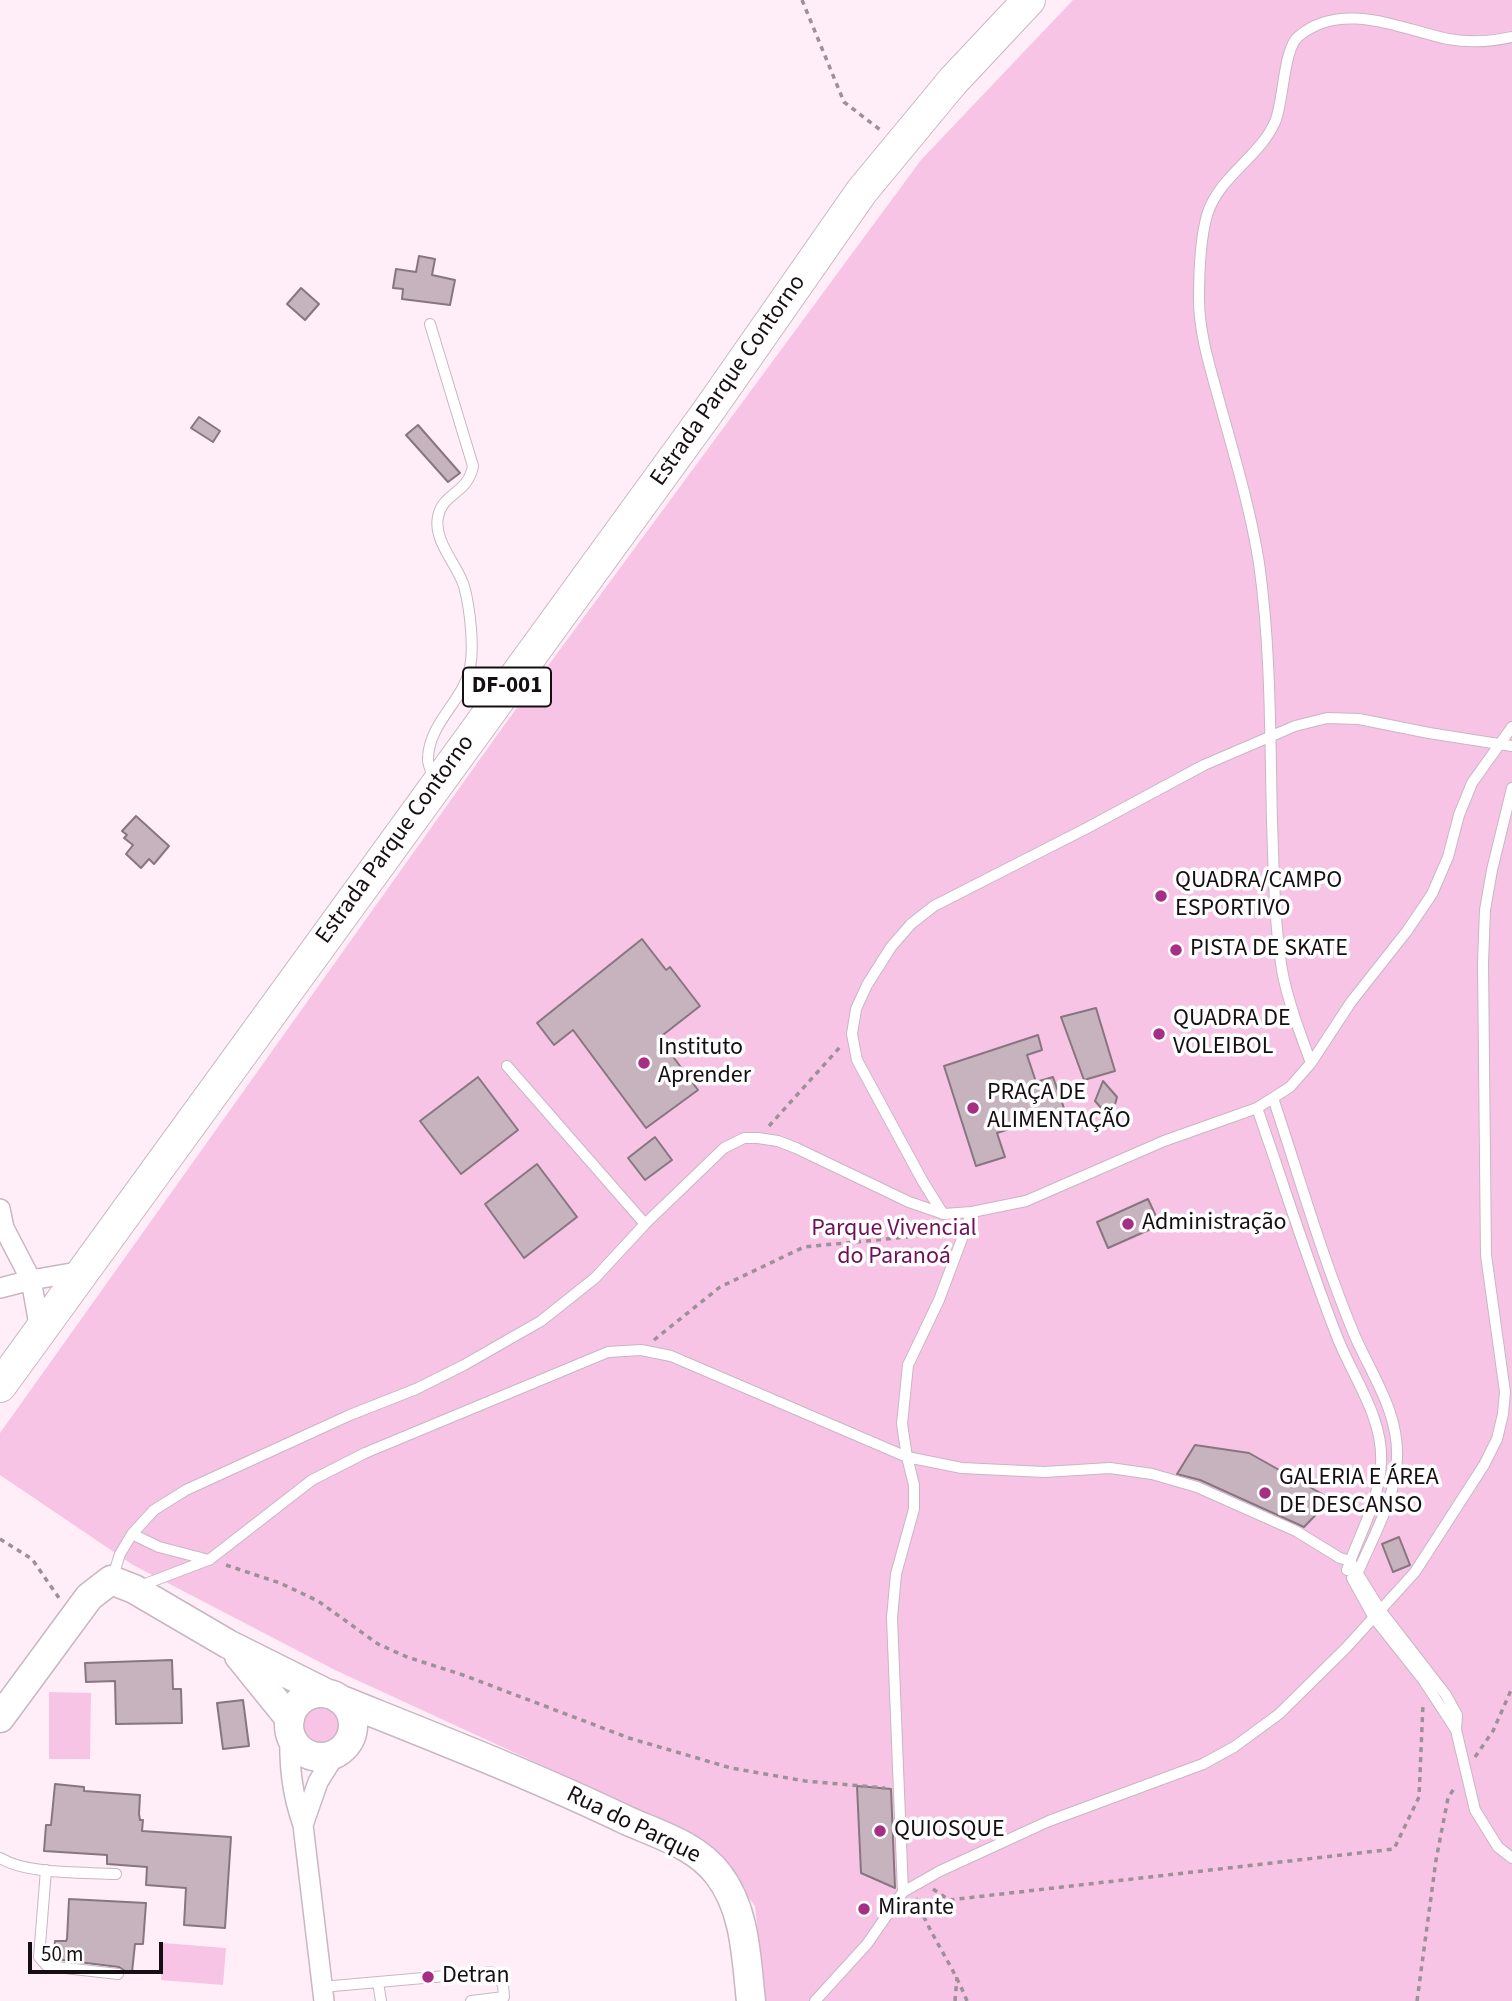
<!DOCTYPE html>
<html>
<head>
<meta charset="utf-8">
<style>
  body { margin:0 }
  #map { position:relative; width:1512px; height:2001px; overflow:hidden; background:#ffeef8; font-family:"Source Sans 3",sans-serif }
  canvas { display:block }
  .scale { position:absolute; left:28px; top:1942px; width:135px; height:32px; box-sizing:border-box; border:4px solid #150e12; border-top:0; padding-left:9px; font-size:21px; line-height:24px; white-space:nowrap; color:#150e12; -webkit-text-stroke:5px #fff; paint-order:stroke }
</style>
</head>
<body>
<div id="map">
<canvas width="1512" height="2001"></canvas>
<div class="scale">50 m</div>
</div>
<script>
const g = document.querySelector('canvas').getContext('2d');
g.lineJoin = 'round';
function fillPath(path, color) { g.fillStyle = color; g.fill(path, 'evenodd'); }
function stroke(path, color, width, dash) { g.strokeStyle = color; g.lineWidth = width; g.lineCap = dash ? 'butt' : 'round'; g.setLineDash(dash || []); g.stroke(path); }
function write(font, color, halo, rows, align = 'center') {
  g.font = font + ' "Source Sans 3",sans-serif'; g.lineWidth = 7; g.setLineDash([]); g.textBaseline = 'middle'; g.strokeStyle = halo; g.fillStyle = color; for (const [text, x, y, turn = 0] of rows) {
    g.save(); g.translate(x, y); g.rotate((+turn || 0) * Math.PI / 180); g.textAlign = isNaN(turn) ? turn : align; if (halo) g.strokeText(text, 0, 0); g.fillText(text, 0, 0); g.restore();
  }
}
const green = new Path2D(`
  M1073,0H1512V2001H765L755,1906L702,1839L335,1670L133,1565L0,1475V1433L505,724L921,160Z
  M49,1692L91,1693L90,1759H49Z
  M301 1725a21 21 0 1 1 42 0a21 21 0 1 1-42 0Z
  M163,1943L226,1948L223,1985L161,1980Z`);
const building = new Path2D(`
  M419,256L435,259L432,275L455,280L450,305L402,299L403,289L393,288L396,269L416,272Z
  M301,288L319,304L305,320L287,304Z
  M199,417L220,431L213,442L191,428Z
  M418,425L460,473L448,482L406,435Z
  M136,816L169,846L154,864L149,859L141,868L126,854L133,845L124,838L127,835L122,831Z
  M642,939L666,970L670,967L700,1006L659,1038L698,1090L646,1128L573,1030L554,1045L537,1023Z
  M1096,1008L1115,1071L1084,1080L1061,1017Z
  M1038,1035L1042,1050L1027,1055L1036,1082L1053,1077L1065,1111L997,1133L1005,1157L976,1166L944,1066Z
  M478,1077L518,1130L461,1174L420,1121Z
  M1103,1081L1117,1097L1114,1108L1103,1110L1095,1101Z
  M655,1137L672,1160L645,1180L628,1158Z
  M537,1164L577,1217L524,1258L485,1204Z
  M1148,1199L1160,1225L1108,1248L1097,1222Z
  M1195,1445L1249,1453L1331,1499L1304,1527L1200,1480L1177,1474Z
  M1399,1537L1410,1565L1393,1572L1382,1544Z
  M172,1660L173,1689H181L182,1723L116,1724L115,1681L86,1682L85,1663Z
  M243,1700L249,1746L223,1749L217,1703Z
  M55,1784L84,1787V1791L140,1795L139,1814L140,1820H143L142,1831L231,1837L225,1928L184,1925L186,1888L146,1885L147,1867L107,1864V1855L44,1851L46,1825H51Z
  M857,1786L891,1789L895,1888L861,1873Z
  M69,1899L146,1903L143,1944H135L132,1972L125,1971L119,1967L54,1959L55,1941H66L67,1939Z`);
const path = new Path2D(`
  M802,0L844,102L883,132
  M769,1126L841,1046
  M654,1340L720,1287L804,1247L907,1237L929,1223
  M0,1539L32,1559L59,1598
  M226,1565L280,1583L318,1601L378,1644L407,1657L463,1675L629,1738L731,1768L805,1781L885,1788
  M1475,1757L1493,1731L1512,1688
  M933,1889L949,1900L1394,1849L1419,1797L1423,1704
  M916,1898C929,1934 953,1965 967,2001
  M955,2001L957,1977
  M1417,2001L1436,1860L1448,1798L1455,1787`);
const lane = new Path2D(`
  M430,324L473,466C468,494 442,493 438,517C433,541 457,564 464,586C470,608 475,650 469,672C461,702 429,724 428,758C427,764 432,772 434,778
  M1311,1063C1300,1033 1288,1002 1282,970C1274,921 1274,872 1272,822C1270,736 1271,649 1259,563C1250,507 1234,455 1219,400C1210,367 1199,333 1199,299C1199,273 1200,240 1207,215C1219,176 1259,158 1275,122C1284,101 1283,48 1299,36C1342,0 1401,29 1448,39C1470,43 1490,42 1512,37
  M507,1066L645,1224
  M1273,1098C1299,1176 1322,1257 1354,1334C1371,1374 1399,1412 1397,1458C1396,1501 1369,1543 1354,1582
  M1257,1108C1284,1185 1308,1263 1338,1339C1354,1379 1384,1419 1381,1464C1379,1501 1359,1535 1347,1570
  M943,1214L922,1180L857,1060L852,1034L856,1009L867,985L891,947L911,924L934,906L1087,828L1204,765L1295,726L1327,718L1359,719L1429,733L1512,746
  M132,1534L159,1547L209,1560L312,1480L365,1453L608,1352L641,1350L671,1356L907,1457L962,1468L1044,1472L1110,1468L1152,1474L1197,1487L1296,1531L1340,1558L1350,1561L1381,1611L1446,1695L1457,1715L1456,1730L1475,1810L1498,1847L1512,1858
  M1352,1578L1374,1618L1424,1681L1456,1730
  M112,1579L120,1554L132,1534L154,1510L186,1490L350,1415L416,1389L464,1365L541,1321L595,1278L645,1224L724,1148L744,1138H758L778,1141L796,1148L909,1202L944,1214L972,1212L1026,1201L1164,1141L1257,1108L1290,1087L1311,1063L1351,1002L1407,931L1432,894L1448,857L1459,815L1472,783L1512,727
  M140,1586L208,1560
  M0,1858C29,1875 82,1872 116,1874
  M46,1870L39,1957L47,1966L118,1974
  M903,1892L940,1871L1049,1821L1203,1764L1234,1747L1279,1714L1346,1648L1415,1572L1484,1465L1497,1439L1503,1414L1505,1392L1486,1255L1483,963L1485,910L1492,870L1512,788
  M378,1982L381,2001
  M322,1987L491,1972L503,1984L504,1997L471,2001
  M815,2001L867,1944L903,1892L892,1618L896,1574L914,1509V1485L907,1457L902,1424L908,1365L939,1300L972,1212`);
const street = new Path2D(`
  M0,1209L4,1228L31,1280L40,1330
  M0,1288L31,1280L83,1271
  M290,1732C289,1766 292,1794 303,1825L324,2001
  M303,1825L318,1782L336,1753`);
const secondary = new Path2D(`
  M239,1656L290,1719
  M289 1725a32 32 0 1 1 64 0a32 32 0 1 1-64 0Z
  M339,1699C436,1738 534,1776 628,1821C660,1835 697,1846 718,1874C746,1910 746,1958 751,2001
  M0,1718L89,1597L111,1580L134,1589L228,1644L328,1694`);
const primary = new Path2D(`
  M0,1386L707,413L862,191L953,81L1029,0`);
const markers = [
  [1161,896,7,"#a62f86"],
  [1176,950,7,"#a62f86"],
  [1159,1034,7,"#a62f86"],
  [644,1063,7,"#a62f86"],
  [973,1108,7,"#a62f86"],
  [1128,1224,7,"#a62f86"],
  [1265,1493,7,"#a62f86"],
  [880,1831,7,"#a62f86"],
  [864,1909,7,"#a62f86"],
  [428,1977,7,"#a62f86"]
];
const shields = [
  [507,687,88]
];
const shieldNames = [
  ["DF-001",507,687]
];
const streetNames = [
  ["Estrada Parque Contorno",729,381,-55],
  ["Estrada Parque Contorno",396,840,-54],
  ["Rua do Parque",633,1826,26]
];
const poiNames = [
  ["QUADRA/CAMPO",1175,882],
  ["ESPORTIVO",1175,910],
  ["PISTA DE SKATE",1190,950],
  ["QUADRA DE",1173,1020],
  ["VOLEIBOL",1173,1048],
  ["Instituto",658,1049],
  ["Aprender",658,1077],
  ["PRAÇA DE",987,1094],
  ["ALIMENTAÇÃO",987,1122],
  ["Administração",1142,1224],
  ["GALERIA E ÁREA",1279,1479],
  ["DE DESCANSO",1279,1507],
  ["QUIOSQUE",894,1831],
  ["Mirante",878,1909],
  ["Detran",442,1977]
];
const parkNames = [
  ["Parque Vivencial",894,1230],
  ["do Paranoá",894,1258]
];
fillPath(green, '#f8c4e5');
fillPath(building, '#c6b3be');
stroke(building, '#877580', 2);
stroke(lane, '#c9b6c2', 12);
stroke(street, '#c9b6c2', 22);
stroke(secondary, '#c9b6c2', 31);
stroke(primary, '#c9b6c2', 34);
stroke(path, '#9d9097', 3.5, [5, 5]);
stroke(lane, '#fff', 10);
stroke(street, '#fff', 19);
stroke(secondary, '#fff', 28);
stroke(primary, '#fff', 32);
for (const [x, y, r, color] of markers) { const dot = new Path2D(); dot.arc(x, y, r, 0, 2 * Math.PI); g.fillStyle = color; g.fill(dot); stroke(dot, '#fff', 2.5); }
for (const [x, y, w] of shields) { const box = new Path2D(); box.roundRect(x - w / 2, y - 19.5, w, 39, 5); g.fillStyle = '#fff'; g.fill(box); stroke(box, '#150e12', 2); }
write('bold 23px', '#150e12', null, shieldNames);
write('24px', '#150e12', '#fff', streetNames);
write('24px', '#150e12', '#fff', poiNames, 'left');
write('24px', '#710f59', '#fff', parkNames);
</script>
</body>
</html>
